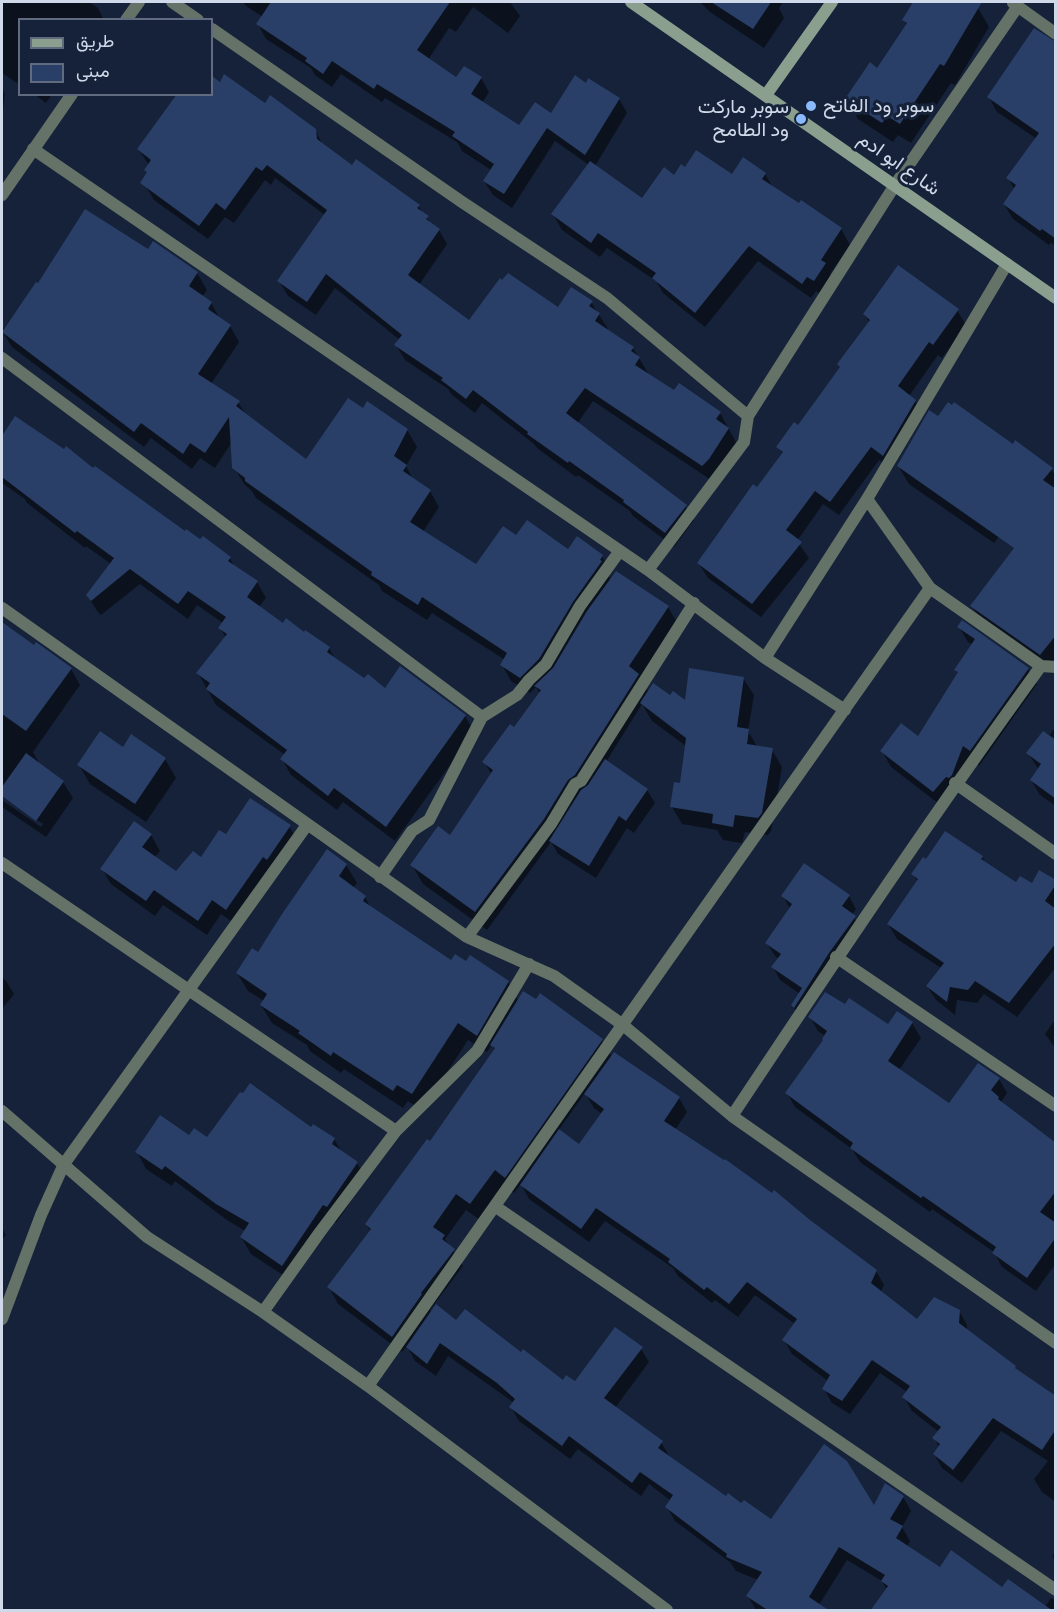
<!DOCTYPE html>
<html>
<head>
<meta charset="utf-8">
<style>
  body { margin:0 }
  #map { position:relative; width:1057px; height:1612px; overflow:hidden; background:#152239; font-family:Cabin,Vazirmatn,sans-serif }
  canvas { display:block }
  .frame { position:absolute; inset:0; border:3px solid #d0d9e9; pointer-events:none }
  .legend { position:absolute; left:18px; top:18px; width:195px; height:78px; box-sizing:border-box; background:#152239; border:2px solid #606b7f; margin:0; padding:8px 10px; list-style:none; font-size:18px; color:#d0d9e9 }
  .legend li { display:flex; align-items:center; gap:12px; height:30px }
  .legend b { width:30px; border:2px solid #606b7f }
</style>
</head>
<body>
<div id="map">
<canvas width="1057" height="1612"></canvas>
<div class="frame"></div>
<ul class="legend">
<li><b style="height:8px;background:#8b9f8f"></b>طريق</li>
<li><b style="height:16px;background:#293f67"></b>مبنى</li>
</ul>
</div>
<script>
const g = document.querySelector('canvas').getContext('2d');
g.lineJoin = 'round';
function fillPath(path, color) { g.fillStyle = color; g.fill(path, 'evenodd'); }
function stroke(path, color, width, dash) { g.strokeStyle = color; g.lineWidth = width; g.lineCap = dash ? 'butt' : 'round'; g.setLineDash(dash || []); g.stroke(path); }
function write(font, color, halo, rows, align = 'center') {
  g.font = font + ' Cabin,Vazirmatn,sans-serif'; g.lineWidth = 6; g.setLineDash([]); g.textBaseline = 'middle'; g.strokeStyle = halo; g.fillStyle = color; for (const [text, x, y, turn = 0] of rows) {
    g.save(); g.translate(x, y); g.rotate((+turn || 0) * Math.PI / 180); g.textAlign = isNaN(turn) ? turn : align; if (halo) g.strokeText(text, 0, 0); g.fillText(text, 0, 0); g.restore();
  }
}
const shadow = new Path2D(`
  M2,2H89L98,8L104,20H20V85L2,73Z
  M243,2H510L520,16L508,33L473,7L456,32L449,28L428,60L457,79L481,78L489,92L482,103L519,127L551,115L586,85L619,99L627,113L595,166L643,200L675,177L732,176L744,159L765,174L774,189L799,206L802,202L841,229L850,245L830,274L834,280L823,296L816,291L811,298L758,261L705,327L663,293L656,281L607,248L600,257L562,230L553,214L589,165L555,141L512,208L493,195L484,181L491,170L462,151L457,142L385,98L382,102L341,74L332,87L315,75L311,68L266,39L258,24L263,17L246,6Z
  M700,2H783L779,8L784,18L764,48L710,12Z
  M915,2H968L978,8L989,27L955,85L951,83L911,143L898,135L893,142L858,119L847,99L878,70L907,26L904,20Z
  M1056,46V246L1051,243L1049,245L1013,219L1004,204L1015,190L1008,178L1037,139L997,112L989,97Z
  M212,78L315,130L323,145L352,167L418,206L432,225L439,230L447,244L419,285L470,323L591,302L608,329L606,330L633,348L648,373L646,374L675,392L720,413L737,444L711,480L593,401L577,424L685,506L694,520L674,547L633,516L630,511L578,475L576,477L537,448L534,444L482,403L475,413L452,395L448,389L405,360L396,345L400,340L335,288L316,315L288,296L279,281L325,215L275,178L271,185L265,180L234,223L225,217L208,239L154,200L145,185L149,165L139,150L212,94Z
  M2,87L5,94L2,118Z
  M34,94H52L46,103Z
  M148,252L197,273L207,290L202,297L211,303L220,319L230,326L239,342L211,384L238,402L246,415L306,461L363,410L407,430L417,447L406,466L414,481L430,491L439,507L423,532L476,566L516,537L568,551L602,556L611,573L609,576L611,580L668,607L679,626L642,681L649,693L686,703L743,678L754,695L748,731L758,748L772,750L782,767L771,831L768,835L745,832L742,843L723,840L717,830L682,824L672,807L681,784L686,746L652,721L642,704L606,762L647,790L655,803L634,833L627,828L596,878L558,854L551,842L487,930L423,884L412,865L450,837L492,775L484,762L514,729L540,694L536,687L530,693L511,681L502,665L505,660L432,613L427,620L382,591L379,585L256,498L252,491L244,484L234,467L232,442L215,468L200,458L192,469L151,438L144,447L12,347L2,331L37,284Z
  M957,310L966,325L942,358L938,355L909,396L915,401L923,416L892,469L879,460L839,515L823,504L797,541L809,558L761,617L708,578L699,564L783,454L778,447L799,427L841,369L870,323L864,314Z
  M16,418L185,533L230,558L235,568L257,582L266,598L259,607L283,625L305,634L329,648L335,659L365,680L385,690L465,716L474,732L395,841L343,802L337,810L291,775L282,759L285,755L216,705L198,673L226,638L220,628L223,623L197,605L188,619L140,584L101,615L97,611L88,596L111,564L86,546L85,548L27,503L25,499L2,483V439Z
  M938,418L1013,446L1051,469L1056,476V567L1003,531L994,543L909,484L898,466Z
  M972,606H1056V669L1052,674L984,626Z
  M2,623L34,647L71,669L80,685L33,752L40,765L63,782L73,798L46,837L2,807V800L41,827L43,824L2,796Z
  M959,627L1028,669L1037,684L979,766L972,760L958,793L943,807L891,767L882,751L919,739L959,674L956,670L973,645L968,642Z
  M1056,726V806L1040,795L1031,780L1039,770L1028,753L1048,737Z
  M123,749L165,759L176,778L146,822L90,784L79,765Z
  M289,826L298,841L235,924L221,914L207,935L163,905L155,916L111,884L102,869L151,835L160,851L154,858L176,873L201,860Z
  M982,857L986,864L1016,884L1032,885L1056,882V967L1017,1017L984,994L977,1003L957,1000L955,1015L936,1000L927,986L941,968L897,939L888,924L918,882L913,874Z
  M346,865L357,883L353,888L365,897L371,908L451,962L508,982L518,1001L601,1040L612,1057L679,1098L687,1112L675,1130L809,1221L876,1271L884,1285L881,1292L917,1321L959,1311L967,1325V1330L1015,1367L1017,1371L1056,1398V1502L1042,1492L1034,1479L1048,1461L1001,1431L962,1483L942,1468L934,1454L939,1447L934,1438L939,1432L912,1411L904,1397L907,1392L880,1373L850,1414L832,1403L824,1389L828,1381L792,1354L784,1340L795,1324L755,1295L738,1317L715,1300L712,1303L678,1276L673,1268L605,1221L589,1242L529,1199L521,1184L514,1193L505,1186L480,1220L466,1210L445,1239L463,1266L430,1310L431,1313L457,1322L563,1382L575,1383L641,1349L649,1362L615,1408L661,1442L669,1456L726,1498L771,1521L874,1508L903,1497L911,1511L902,1527L910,1541L907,1547L940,1569L1002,1589L1045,1607L1051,1598L1056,1600V1610H872L887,1590L882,1581L847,1560L819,1605L828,1610H756L748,1596L758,1580L736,1571L731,1563L675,1521L667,1507L671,1501L649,1484L641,1496L578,1449L570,1459L519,1421L511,1407L514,1403L506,1397L448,1356L436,1376L415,1361L407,1346L402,1352L338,1304L329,1287L371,1232L366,1224L430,1144L495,1051L492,1044L487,1052L468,1040L422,1111L408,1101L403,1108L344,1069L341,1073L310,1051L307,1045L272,1023L261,1005L264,1001L248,991L237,973L259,954ZM585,1093L594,1108L602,1114L580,1146L558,1131Z
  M783,896H849L856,909L852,915L862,930L800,1018L792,1005L800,994L780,980L773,967L779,959L775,956L767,943L790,909Z
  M2,977L6,981L14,994L2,1009Z
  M846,1006L888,1026L897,1013L912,1023L921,1038L899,1070L949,1105L999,1079L1007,1093L1001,1102L1055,1144L1056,1263L1036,1291L1002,1267L994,1252L932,1209L930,1212L860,1162L852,1149L795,1107L787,1093L825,1041V1036L818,1031L810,1017Z
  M1056,1018V1049L1045,1034Z
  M311,1129L334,1139L342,1152L357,1163L366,1179L336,1223L333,1220L292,1281L251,1254L241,1237L245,1231L227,1220L175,1181L172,1186L146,1169L137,1152L189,1137L207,1139Z
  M2,1228L6,1235L2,1240Z
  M1056,1551V1563L1052,1556Z`);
const building = new Path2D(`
  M271,2H450L417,50L456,77L464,66L482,77L471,94L519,125L535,102L551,113L575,75L586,83L588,78L620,98L585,155L547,128L504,194L483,181L494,164L452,136L455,132L377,84L374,89L332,61L323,74L305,61L307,58L256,24Z
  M711,2H771L753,29Z
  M913,2H982L944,66L940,64L900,124L887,116L882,123L845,99L870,62L877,68L907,23L902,20Z
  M1034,28L1056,42V239L1042,229L1040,231L1003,204L1016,185L1006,178L1039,133L987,97Z
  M224,74L265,103L270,95L316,129L317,139L352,165L356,159L420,205L417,208L429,216L426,219L440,229L408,275L469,320L500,278L502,280L508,273L558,307L571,287L593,301L589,306L600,313L595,321L634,347L631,351L640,357L635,365L674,390L679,383L721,412L716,419L729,428L709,459L702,466L585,388L566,413L687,505L665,533L623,502L624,500L569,461L568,463L527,434L528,432L473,390L466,399L441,380L443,378L394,345L402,335L326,274L307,302L277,281L327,210L267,165L262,171L256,167L225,210L216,203L199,226L140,183L147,172L144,170L151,160L137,149L177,94H212V76L220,82Z
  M696,150L732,174L743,157L766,173L762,179L799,203L801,200L842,228L821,260L826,263L814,281L807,277L802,284L749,246L695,313L652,278L656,273L598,233L591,243L551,214L590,161L642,198L664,167L674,175L681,164L685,167Z
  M85,209L148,249L153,241L198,272L189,286L212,302L208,309L231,325L198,374L240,401L236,406L306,459L348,398L363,408L367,401L408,429L394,456L407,465L403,471L431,490L410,522L476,564L503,526L516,535L527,520L568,549L577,536L603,555L600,560L602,561L573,602L539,659L520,678L500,665L507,653L422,597L418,605L371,575L372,572L245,481V478L232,468L229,417L205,453L190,443L183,454L141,423L134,432L2,332L36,282L38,283Z
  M898,265L959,309L933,345L929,342L898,386L916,400L883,456L871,447L830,502L815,491L786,530L802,542L752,604L697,563L753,484L757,487L783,452L776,447L794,422L798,425L840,367L837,364L870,320L863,314Z
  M948,402L952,405L954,402L1013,444L1015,440L1053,468L1043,480L1056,489V635L1040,655L970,606L1014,548L897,466L929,410L938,416Z
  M15,416L64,449L66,446L93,468L95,466L185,531L186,529L200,539L203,536L231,557L228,561L258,581L247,597L283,623L286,618L304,632L305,630L330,647L327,652L364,678L368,674L385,688L400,666L466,715L386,827L334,788L328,796L280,759L287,750L206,689L210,683L196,673L227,634L218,628L226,617L188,591L178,604L130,569L91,601L86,595L114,558L77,531L75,533L2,477V436Z
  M616,571L669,606L629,666L639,674L575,775L568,780L544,819L475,912L410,865L438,826L450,835L493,770L482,762L510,724L514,727L541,690L534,686L553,668L587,611Z
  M962,620L1029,668L970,751L963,746L952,775L949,778L946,777L933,792L880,751L901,723L918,736L958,672L954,670L975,639L957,627Z
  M2,622L34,645L36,642L72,668L26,731L2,714Z
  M689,668L744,677L737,727L749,729L747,744L773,748L762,813L758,818L735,815L733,827L712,823L713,814L670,807L674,782L680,783L686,738L640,703L653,683L670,695L673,691L685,700Z
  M100,731L123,747L131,734L166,758L135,804L77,765Z
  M1043,731L1056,740V799L1030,780L1041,764L1026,753Z
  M26,753L64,781L36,821L2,796V787Z
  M605,759L648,789L626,821L619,816L589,866L549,841L581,790L588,785Z
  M250,798L291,825L267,860L263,857L226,910L212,900L198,921L154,890L146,901L100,869L134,821L152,834L142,847L176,871L193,851L201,857L219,830L226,834Z
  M945,831L983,856L981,859L1016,882L1020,876L1032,883L1039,870L1056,880V884L1045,901L1056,909V943L1009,1003L975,981L968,990L950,987L947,1002L926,986L944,963L887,924L918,879L911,874L923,857L926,859Z
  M327,849L347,864L339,876L366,896L363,901L451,960L455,954L466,961L470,955L509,981L477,1036L458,1023L412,1094L397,1085L393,1091L333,1052L331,1056L298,1033L300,1031L260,1005L267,994L236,973L252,948L258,952L282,914Z
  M804,863L850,895L842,906L856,916L829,953L794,1008L791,1005L802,988L771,967L781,954L765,943L792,904L781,896Z
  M523,991L536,999L540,993L603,1039L505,1178L495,1170L470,1204L456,1194L433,1227L445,1235L442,1239L455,1249L421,1293L422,1294L392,1337L327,1287L371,1229L365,1224L427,1139L430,1141L495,1048L490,1045Z
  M825,992L845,1004L849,998L888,1024L897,1011L913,1022L888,1061L949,1103L978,1063L1000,1078L991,1090L999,1097L998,1099L1056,1143V1191L1040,1212L1056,1223V1237L1027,1278L992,1253L996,1247L923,1196L921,1198L850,1148L853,1143L785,1093L823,1040L822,1039L827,1031L808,1017Z
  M614,1052L680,1097L664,1121L724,1160L725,1159L772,1193L774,1190L810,1220L877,1270L871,1283L917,1319L934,1297L960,1310L959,1323L1016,1366L1015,1368L1056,1396V1429L1042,1450L993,1418L953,1470L933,1454L940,1444L932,1438L941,1427L902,1397L910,1386L872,1360L842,1401L822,1389L830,1375L782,1340L797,1319L747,1282L729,1304L707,1287L704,1290L668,1262L670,1259L596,1208L581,1229L520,1185L559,1129L579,1144L604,1109L584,1094Z
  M250,1083L311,1127L313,1124L335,1138L332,1144L358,1162L327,1207L323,1205L282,1266L240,1237L249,1223L216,1204L165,1166L162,1170L135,1152L160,1115L189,1135L194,1128L207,1137L240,1092L243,1093Z
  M436,1304L456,1320L465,1309L521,1352L523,1349L563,1380L566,1375L575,1381L615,1327L643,1347L604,1398L663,1441L658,1448L726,1496L728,1493L741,1503L744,1500L771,1519L824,1444L847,1461L874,1505L885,1483L904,1496L890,1519L903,1526L896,1538L940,1567L951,1550L1002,1587L1008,1579L1053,1611H870L888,1586L881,1581L885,1575L839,1547L809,1597L830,1611H769L746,1596L762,1572L726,1557L727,1554L665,1507L673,1495L640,1472L632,1483L569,1436L562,1446L509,1407L515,1399L497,1383L440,1343L427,1364L406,1347Z`);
const street = new Path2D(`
  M172,2L198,20
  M1013,3L1056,34
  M126,20L139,2
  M212,29L462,202L607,298L748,416L744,442L648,570
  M33,149L648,570L765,658L845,710
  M2,195L72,94
  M2,358L482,717L429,820L412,831L380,877
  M748,416L895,185L1018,6
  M867,499L930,588L1041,666L1056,667
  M2,608L467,937L554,976L623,1025L732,1116L1056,1343
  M765,658L867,499L1007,264
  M482,717L517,695L529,680L546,664L580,606L619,552
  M955,783L1056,854
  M2,863L396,1131
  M467,937L551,824L575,784L581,781L694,603
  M836,957L1056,1106
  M2,1111L147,1237L263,1312L368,1386L667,1610
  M732,1116C833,964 934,813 1041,666
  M496,1207L1056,1590
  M263,1312L320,1232L396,1131L477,1051L529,964
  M2,1319L41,1215L64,1164L307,825
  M368,1386L930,588`);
const secondary = new Path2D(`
  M631,2L1056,298
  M766,95L832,2`);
const markers = [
  [811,106,6,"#8abafc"],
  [801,119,6,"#8abafc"]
];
const poiNames = [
  ["سوبر ود الفاتح",823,106],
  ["سوبر ماركت",789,107,"right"],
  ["ود الطامح",789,130,"right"]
];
const streetNames = [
  ["شارع ابو ادم",899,164,35]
];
fillPath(shadow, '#0007');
fillPath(building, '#293f67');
stroke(street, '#657267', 12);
stroke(secondary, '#8b9f8f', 12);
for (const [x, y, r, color] of markers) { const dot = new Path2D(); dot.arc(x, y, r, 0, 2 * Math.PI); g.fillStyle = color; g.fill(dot); stroke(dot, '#152239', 2); }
write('20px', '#d0d9e9', '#152239', poiNames, 'left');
write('20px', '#d0d9e9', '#152239', streetNames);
</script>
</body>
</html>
